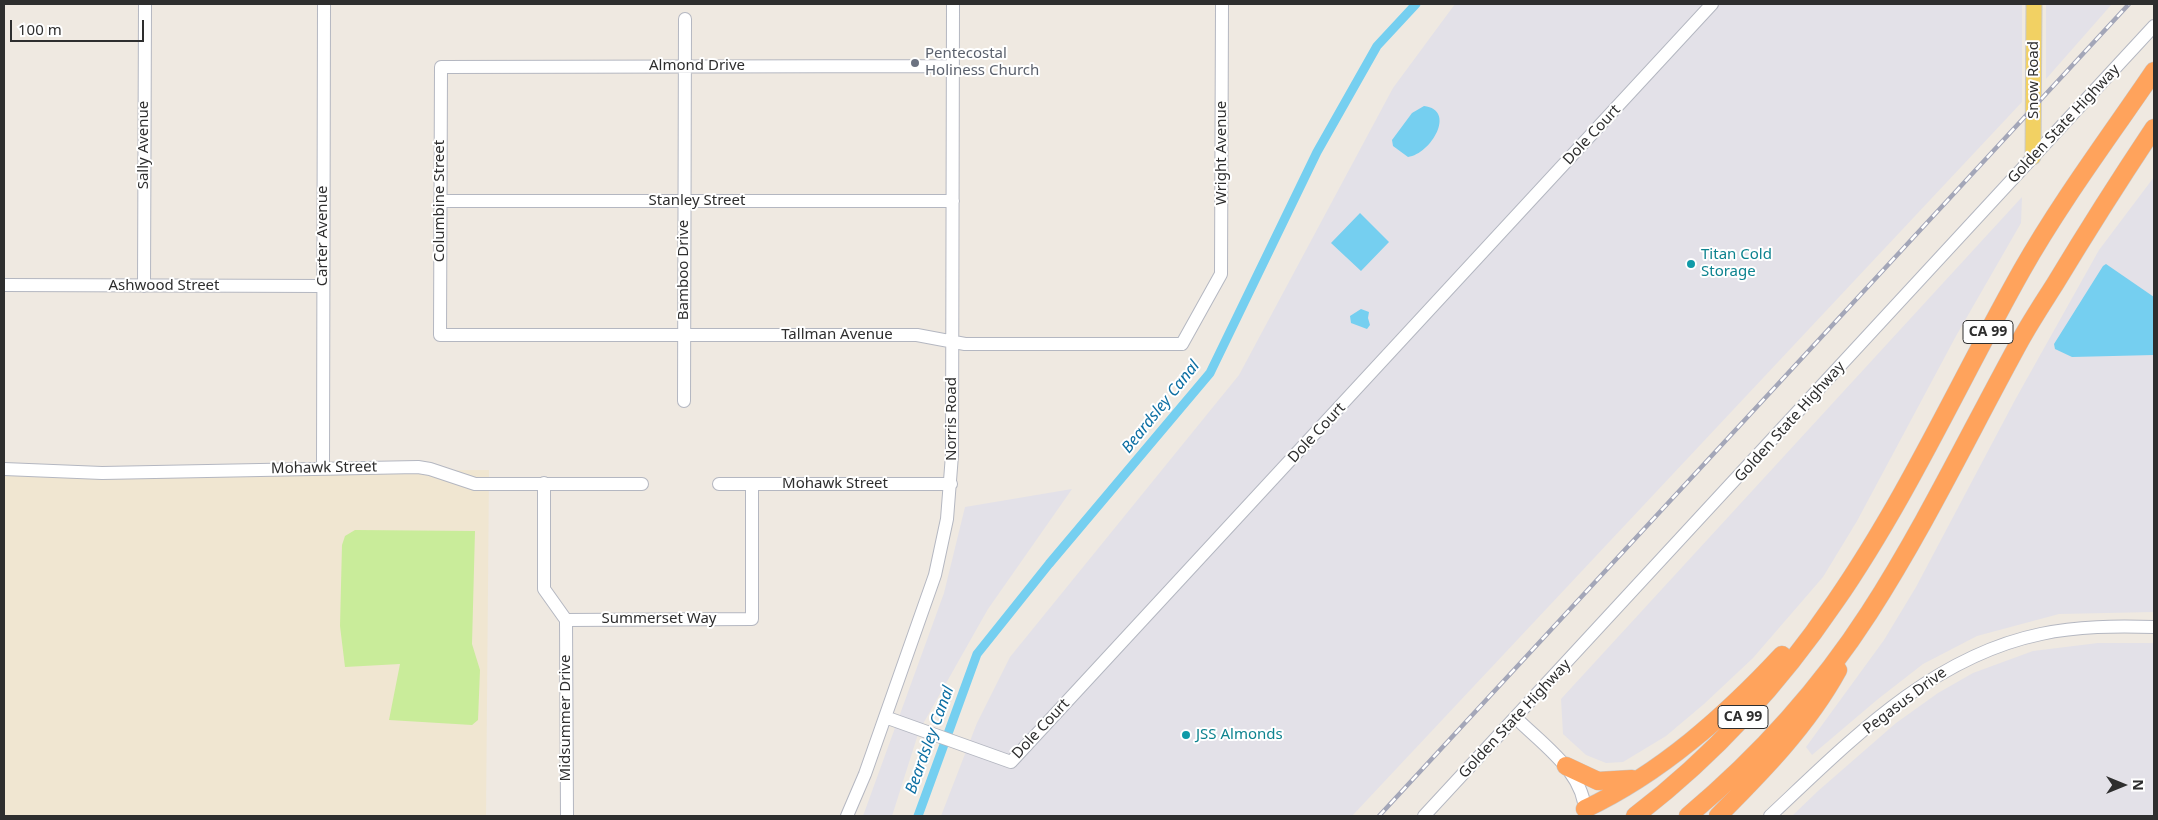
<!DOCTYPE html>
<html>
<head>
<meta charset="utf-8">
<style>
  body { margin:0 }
  #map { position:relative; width:2158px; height:820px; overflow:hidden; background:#efe9e1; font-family:"Noto Sans",sans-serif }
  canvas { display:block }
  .frame { position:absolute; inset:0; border:5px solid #2e2e2e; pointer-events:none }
  .north { position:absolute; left:2098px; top:760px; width:50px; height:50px; -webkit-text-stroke:4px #fff; paint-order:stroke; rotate:90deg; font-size:14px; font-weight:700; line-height:20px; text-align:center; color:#2e2e2e }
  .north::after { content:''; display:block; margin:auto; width:18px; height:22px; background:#2e2e2e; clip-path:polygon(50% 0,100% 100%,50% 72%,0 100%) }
  .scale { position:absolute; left:10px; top:20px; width:134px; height:22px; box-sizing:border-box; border:2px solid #2e2e2e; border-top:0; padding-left:6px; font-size:15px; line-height:18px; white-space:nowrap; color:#2e2e2e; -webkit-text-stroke:4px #fff; paint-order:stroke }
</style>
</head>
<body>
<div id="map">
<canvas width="2158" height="820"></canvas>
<div class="frame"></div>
<div class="north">N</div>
<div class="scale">100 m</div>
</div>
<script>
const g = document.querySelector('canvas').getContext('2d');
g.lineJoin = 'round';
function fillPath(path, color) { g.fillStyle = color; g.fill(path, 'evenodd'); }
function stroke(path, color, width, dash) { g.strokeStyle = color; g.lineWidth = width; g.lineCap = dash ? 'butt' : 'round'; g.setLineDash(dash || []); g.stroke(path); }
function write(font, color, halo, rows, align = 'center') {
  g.font = font + ' "Noto Sans",sans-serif'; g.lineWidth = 4; g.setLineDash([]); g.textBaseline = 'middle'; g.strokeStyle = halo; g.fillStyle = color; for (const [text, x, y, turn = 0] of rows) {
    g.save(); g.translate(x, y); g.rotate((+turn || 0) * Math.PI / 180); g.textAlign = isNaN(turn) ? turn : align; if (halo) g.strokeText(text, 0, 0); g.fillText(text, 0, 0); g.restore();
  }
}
const industrial = new Path2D(`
  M1455,4H2022V102L1352,816H941L977,723L1010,657L1239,375L1393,88Z
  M2046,4H2112L2046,79Z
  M2154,177V612L2059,614L1977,636L1923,664L1878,699L1812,755L1806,747L1884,640L1916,587L2015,400L2099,250Z
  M2022,197L2021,223L1956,336L1857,521L1823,577L1753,658L1704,704L1666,736L1623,762L1606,763L1586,755L1563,734L1561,699Z
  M1072,489L988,609L919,731L892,816H863L944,593L965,507Z
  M2098,643H2154V816H1792L1818,791L1896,723L1938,693L1973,673L2033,651Z`);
const education = new Path2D(`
  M489,470L486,816H4V473Z`);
const pitch = new Path2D(`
  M355,530L475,531L472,644L480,670L478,720L472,725L389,720L400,664L345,667L340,626L342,545L345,536Z`);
const water = new Path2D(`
  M1424,106C1457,110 1431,154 1408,157L1393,146L1392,140L1412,113Z
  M1360,213L1389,242L1361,271L1331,243Z
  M2106,264L2154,297V355L2072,357L2055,349L2054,344L2103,266Z
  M1361,309L1369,312L1368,318L1370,325L1367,329L1351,323L1350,316Z`);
const canal = new Path2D(`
  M918,816L977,654L1049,564L1210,373L1317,152L1377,46L1416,4`);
const minor = new Path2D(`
  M953,66L441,67L440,335H917L965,344H1182L1221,274L1222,4
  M440,201H953
  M4,285L323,286
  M144,286L145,4
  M684,401L685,19
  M323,467L324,4
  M4,469L102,473L418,467L430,469L475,484H642
  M544,483V589L566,620
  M719,484H951
  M566,620L752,619V484
  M566,620L567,816
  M885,717L1011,762L1712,4
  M1516,718C1543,745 1587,774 1585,816
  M847,816L865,774L935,575L947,519L952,455L953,4
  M1424,816L2154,26
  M1770,816C1849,742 1930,657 2041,634C2078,626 2116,626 2154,627`);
const major = new Path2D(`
  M2033,157L2034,4`);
const highway = new Path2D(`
  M1566,766L1598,781L1632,779
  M1585,809C1661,773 1725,716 1782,655
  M1635,816C1712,757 1780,683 1835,602C1907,498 1960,380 2022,270C2061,201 2110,136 2154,71
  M1688,816C1757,758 1820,689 1869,613C1925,526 1970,432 2020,341C2031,321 2043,303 2055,284C2087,231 2120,179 2154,128
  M1718,816C1762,772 1808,725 1838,670`);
const rail = new Path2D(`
  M1379,816L2129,4`);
const markers = [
  [915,63,5,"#6b7280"],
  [1691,264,5,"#0f9aa8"],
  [1186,735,5,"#0f9aa8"]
];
const shields = [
  [1988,332,50],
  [1743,717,50]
];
const shieldNames = [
  ["CA 99",1988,332],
  ["CA 99",1743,717]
];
const worshipNames = [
  ["Pentecostal",925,54],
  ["Holiness Church",925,71]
];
const streetNames = [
  ["Almond Drive",697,66],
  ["Snow Road",2034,80,-90],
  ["Golden State Highway",2064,124,-47],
  ["Dole Court",1592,135,-47],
  ["Sally Avenue",144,145,-90],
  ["Wright Avenue",1222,153,-90],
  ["Columbine Street",440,201,-90],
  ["Stanley Street",697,201],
  ["Carter Avenue",323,236,-90],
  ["Bamboo Drive",684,270,-90],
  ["Ashwood Street",164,286],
  ["Tallman Avenue",837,335],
  ["Norris Road",952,419,-90],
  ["Golden State Highway",1790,422,-48],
  ["Dole Court",1317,433,-47],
  ["Mohawk Street",324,468,-1],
  ["Mohawk Street",835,484],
  ["Summerset Way",659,619],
  ["Pegasus Drive",1905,701,-37],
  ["Midsummer Drive",566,718,-90],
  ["Golden State Highway",1515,719,-47],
  ["Dole Court",1041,729,-47]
];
const cultureNames = [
  ["Titan Cold",1701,255],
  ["Storage",1701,272],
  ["JSS Almonds",1196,735]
];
const waterNames = [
  ["Beardsley Canal",1161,407,-51],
  ["Beardsley Canal",930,740,-70]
];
fillPath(industrial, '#e3e1e8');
fillPath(education, '#f0e6d1');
fillPath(pitch, '#c9ec9a');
fillPath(water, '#75cff0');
stroke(canal, '#75cff0', 9);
stroke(minor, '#b4b7c1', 14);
stroke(major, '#c9c9c9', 17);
stroke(highway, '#c9c9c9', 19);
stroke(minor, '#fff', 12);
stroke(major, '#f2d163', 15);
stroke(highway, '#ffa35c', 18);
stroke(rail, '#a3a6b8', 4.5);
stroke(rail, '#fff', 2.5, [8]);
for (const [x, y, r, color] of markers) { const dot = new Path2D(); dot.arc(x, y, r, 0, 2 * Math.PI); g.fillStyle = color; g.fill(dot); stroke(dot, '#fff', 2); }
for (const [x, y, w] of shields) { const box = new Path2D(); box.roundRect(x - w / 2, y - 11.5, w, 23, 4); g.fillStyle = '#fff'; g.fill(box); stroke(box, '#2e2e2e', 1); }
write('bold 14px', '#2e2e2e', null, shieldNames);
write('15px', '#5b616d', '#fff', worshipNames, 'left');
write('15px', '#2e2e2e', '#fff', streetNames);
write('15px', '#0d838f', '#fff', cultureNames, 'left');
write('italic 16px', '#0d6fa3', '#fff', waterNames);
</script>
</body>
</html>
